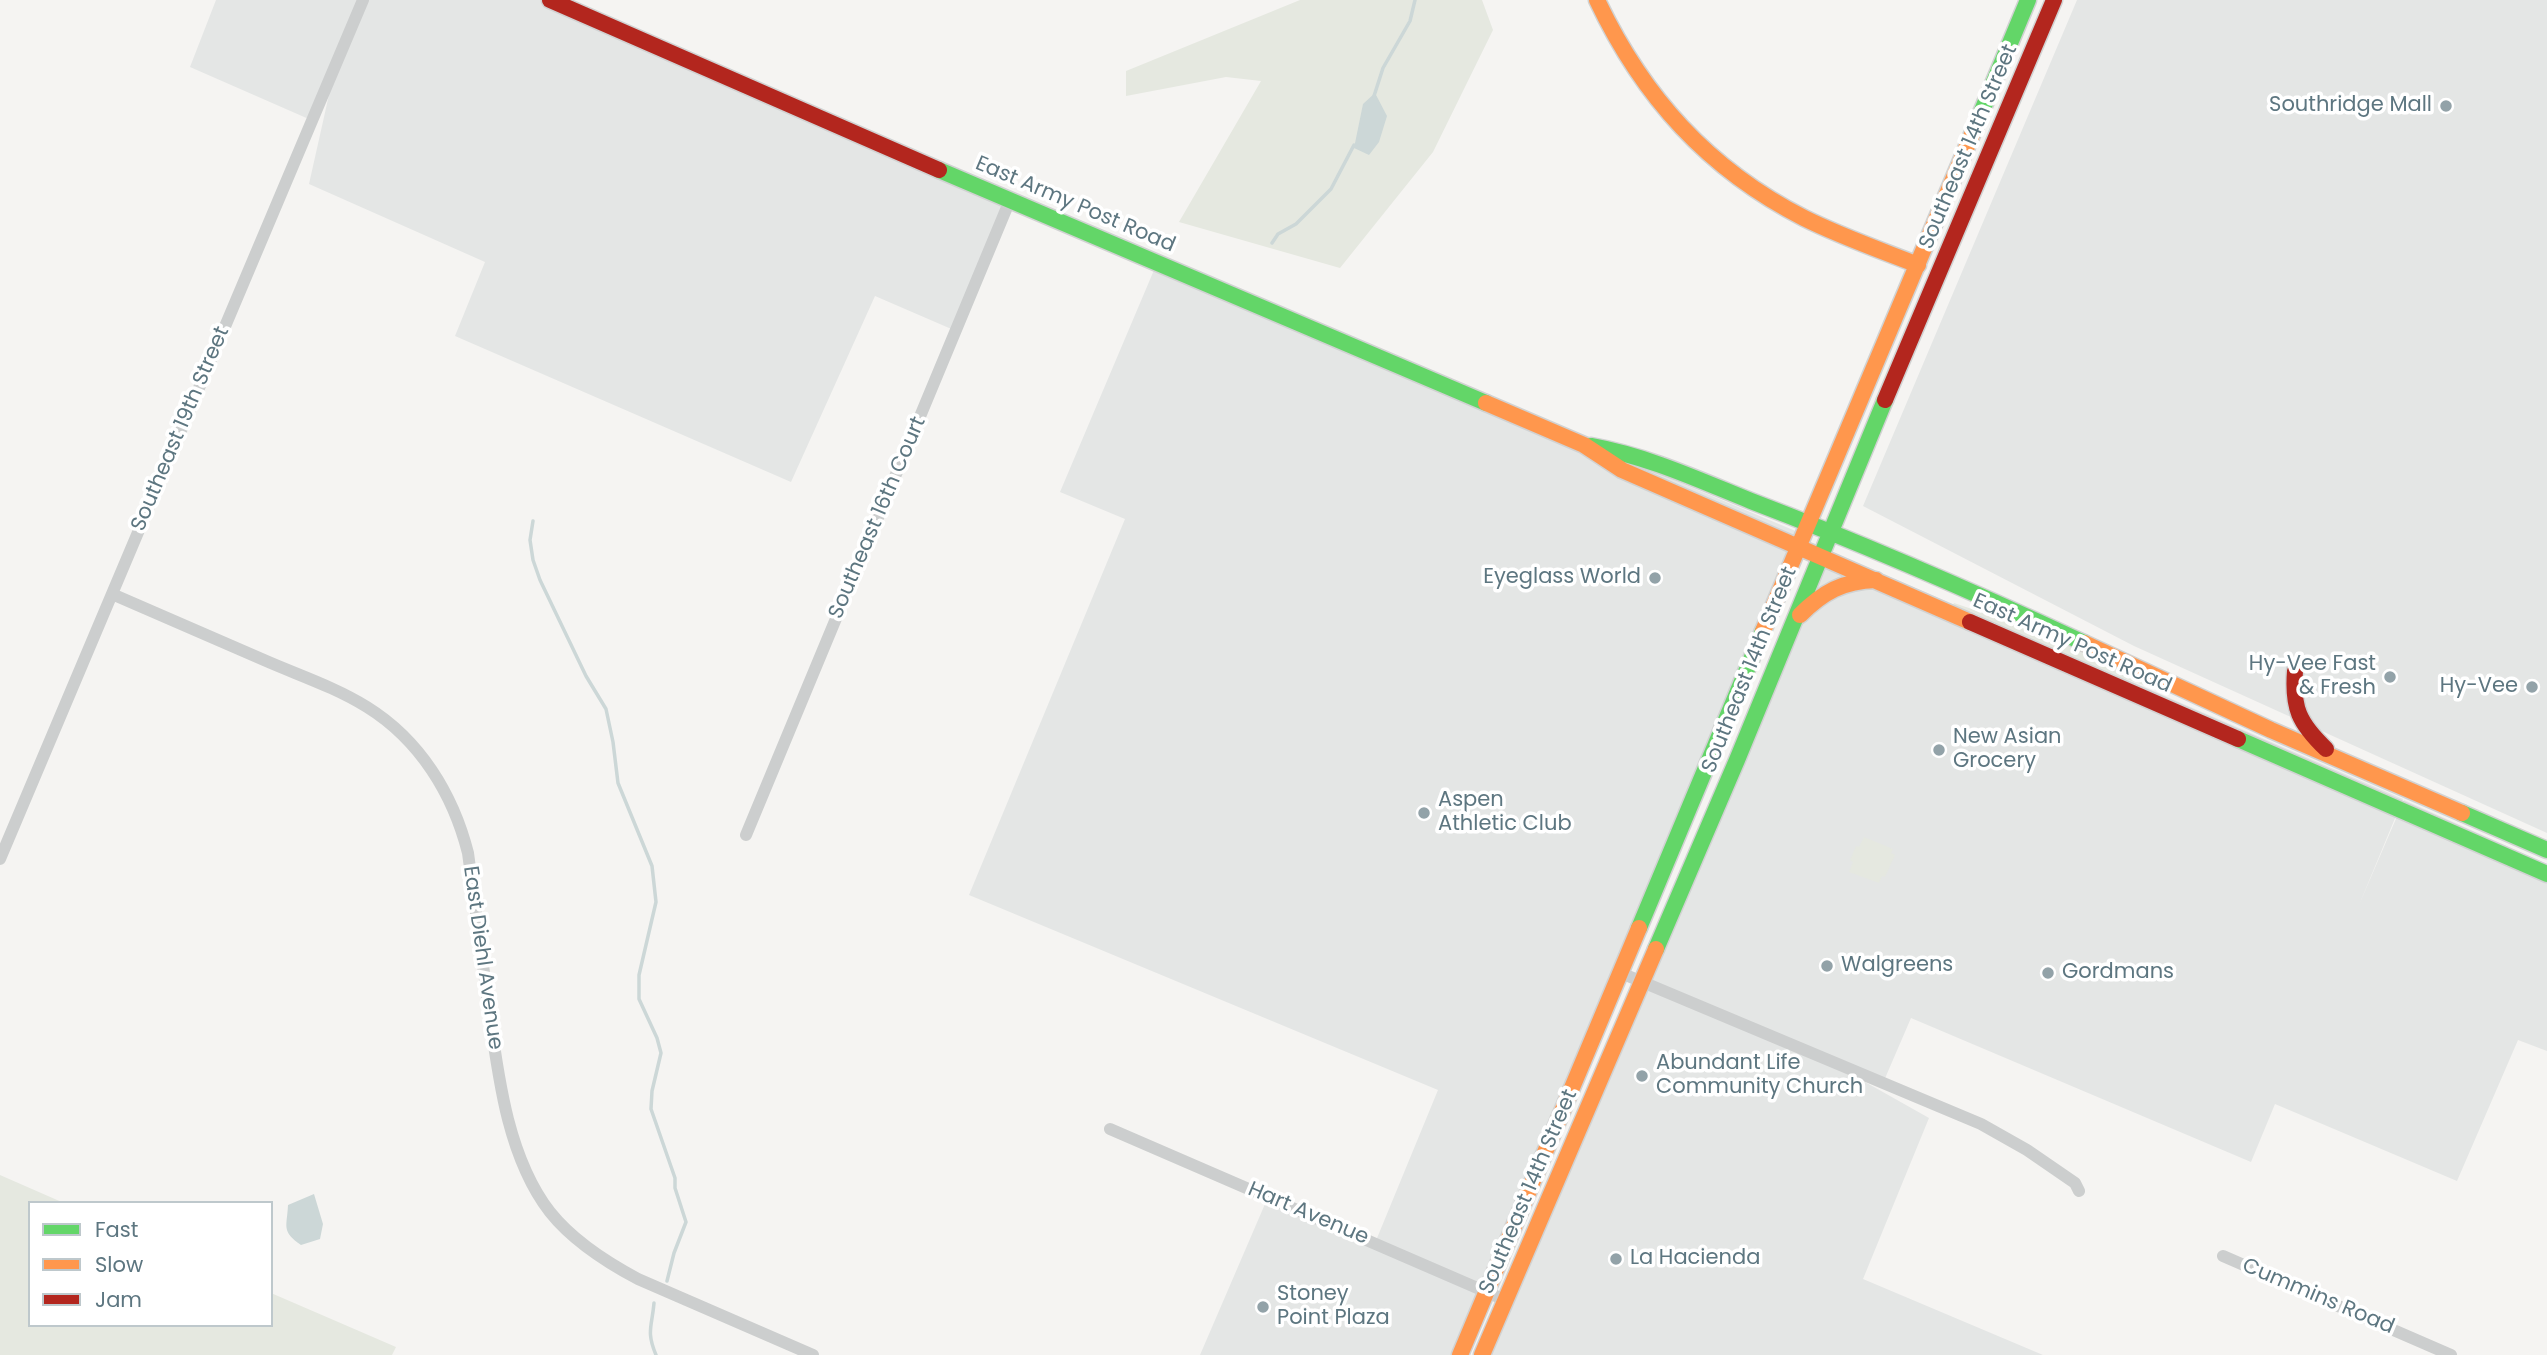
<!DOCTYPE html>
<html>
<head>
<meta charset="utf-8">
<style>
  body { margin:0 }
  #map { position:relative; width:2547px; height:1355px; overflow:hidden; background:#f5f4f2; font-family:Poppins,sans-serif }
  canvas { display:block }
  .legend { position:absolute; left:28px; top:1201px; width:245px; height:126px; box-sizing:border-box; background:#fff; border:2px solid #bec8cc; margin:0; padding:9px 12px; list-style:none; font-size:21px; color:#5d7680 }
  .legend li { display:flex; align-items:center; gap:14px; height:35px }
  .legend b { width:35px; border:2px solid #bec8cc }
</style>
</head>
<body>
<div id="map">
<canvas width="2547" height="1355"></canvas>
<ul class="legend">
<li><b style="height:9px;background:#63d668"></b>Fast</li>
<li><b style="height:9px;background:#ff974d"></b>Slow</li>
<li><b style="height:9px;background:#b3261e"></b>Jam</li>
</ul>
</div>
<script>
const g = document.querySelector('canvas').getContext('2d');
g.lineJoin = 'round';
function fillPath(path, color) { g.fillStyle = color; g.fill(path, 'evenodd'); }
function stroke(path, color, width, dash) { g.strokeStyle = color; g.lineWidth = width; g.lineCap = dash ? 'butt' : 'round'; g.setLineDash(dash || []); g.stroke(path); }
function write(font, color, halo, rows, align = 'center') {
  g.font = font + ' Poppins,sans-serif'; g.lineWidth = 7; g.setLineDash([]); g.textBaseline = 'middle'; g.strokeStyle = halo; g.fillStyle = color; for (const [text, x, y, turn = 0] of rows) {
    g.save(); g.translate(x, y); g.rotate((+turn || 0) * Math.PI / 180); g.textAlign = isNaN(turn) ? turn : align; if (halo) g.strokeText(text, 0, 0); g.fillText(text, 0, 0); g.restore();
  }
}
const built = new Path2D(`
  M216,0H550L1010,200L956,331L875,296L791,482L455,336L485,262L309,184L337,59L311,120L190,67Z
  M2077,0H2547V833L2134,646L1863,506Z
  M1157,263L1805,535L1460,1355H1200L1268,1197L1375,1243L1438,1090L969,895L1125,519L1060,492Z
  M1830,551L2403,799L2359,905L2404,800L2547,864V1051L2518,1040L2457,1181L2275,1104L2251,1162L1911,1018L1883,1083L1835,1065L1929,1118L1863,1279L2043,1355H1482Z`);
const green = new Path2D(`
  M1300,0H1482L1493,30L1433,152L1340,268L1179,222L1261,81L1226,77L1126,96V71Z
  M1954,603L2061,639L2157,686L2156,689L2098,670L1952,607Z
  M1864,837L1893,849L1891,853L1895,855L1885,877L1882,876L1879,883L1849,872L1853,862L1850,860L1856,846L1859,847Z
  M0,1175L64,1203H30V1325H271V1293L396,1347L392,1355H0Z`);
const water = new Path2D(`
  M1375,93L1387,116L1379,142L1369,155L1354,148L1363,104Z
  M314,1194L323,1224L320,1239L301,1245C281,1231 287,1227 288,1205Z`);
const stream = new Path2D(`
  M1374,96L1383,68L1410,21L1415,0
  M1272,243L1278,234L1296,224L1331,189L1354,145
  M533,521L530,540L533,560L540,580L586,676L606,709L613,742L618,783L652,866L656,902L639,975V999L657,1038L661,1053L652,1091L651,1109L675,1178V1188L686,1222L674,1253L667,1281
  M654,1303C652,1327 646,1331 656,1355`);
const street = new Path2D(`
  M112,594C163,616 214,638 264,660C298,675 335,687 367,707C420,740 453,794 468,853C474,900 481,948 487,995C497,1066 505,1154 550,1212C573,1241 606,1262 638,1279L813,1355
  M746,835L1010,200
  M0,859L363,0
  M1621,973L1981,1124L2027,1150L2075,1183L2079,1191
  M1110,1129L1505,1300
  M2223,1256L2451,1355`);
const fast = new Path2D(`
  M1976,125L2028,0
  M939,170L1486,403
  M1591,446C1647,456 1699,480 1751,501C1864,544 1974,592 2084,643
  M2238,739L2547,874
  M2462,813L2547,850
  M1639,928L1763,631
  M1656,949L1737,760L1885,400`);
const slow = new Path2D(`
  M1597,0C1643,97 1708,169 1804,218C1840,236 1880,250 1918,265
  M1486,403L1584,445L1622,470L1970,622
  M1800,615C1823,592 1843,581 1876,580
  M1763,631L1976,125
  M2084,643L2271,730L2462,813
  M1460,1355L1639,928
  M1482,1355L1656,949`);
const jam = new Path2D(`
  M550,0L939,170
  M1885,400L2054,0
  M1970,622L2238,739
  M2295,671C2292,708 2299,723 2326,749`);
const markers = [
  [2446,106,7,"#92a2a8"],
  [1655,578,7,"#92a2a8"],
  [2390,677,7,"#92a2a8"],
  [2532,687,7,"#92a2a8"],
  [1939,750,7,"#92a2a8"],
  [1424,813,7,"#92a2a8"],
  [1827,966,7,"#92a2a8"],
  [2048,973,7,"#92a2a8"],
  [1642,1076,7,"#92a2a8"],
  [1616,1259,7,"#92a2a8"],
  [1263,1307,7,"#92a2a8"]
];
const poiNames = [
  ["Southridge Mall",2432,106,"right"],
  ["Eyeglass World",1641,578,"right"],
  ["Hy-Vee Fast",2376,665,"right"],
  ["& Fresh",2376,689,"right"],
  ["Hy-Vee",2518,687,"right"],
  ["New Asian",1953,738],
  ["Grocery",1953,762],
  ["Aspen",1438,801],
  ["Athletic Club",1438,825],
  ["Walgreens",1841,966],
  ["Gordmans",2062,973],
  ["Abundant Life",1656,1064],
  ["Community Church",1656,1088],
  ["La Hacienda",1630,1259],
  ["Stoney",1277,1295],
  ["Point Plaza",1277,1319]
];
const streetNames = [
  ["Southeast 14th Street",1969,147,-67],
  ["East Army Post Road",1075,205,23],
  ["Southeast 19th Street",181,429,-67],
  ["Southeast 16th Court",878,518,-67],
  ["East Army Post Road",2072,644,24],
  ["Southeast 14th Street",1750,670,-68],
  ["East Diehl Avenue",482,958,82],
  ["Southeast 14th Street",1529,1192,-67],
  ["Hart Avenue",1308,1214,23],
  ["Cummins Road",2318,1297,23]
];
fillPath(built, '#e4e6e5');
fillPath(green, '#e5e8e0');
fillPath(water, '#ccd7d7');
stroke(stream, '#ccd7d7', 3.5);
stroke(fast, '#d1d2d2', 19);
stroke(slow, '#d1d2d2', 19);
stroke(jam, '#d1d2d2', 19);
stroke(street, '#cccece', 12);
stroke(fast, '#63d668', 16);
stroke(slow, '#ff974d', 16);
stroke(jam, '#b3261e', 16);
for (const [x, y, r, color] of markers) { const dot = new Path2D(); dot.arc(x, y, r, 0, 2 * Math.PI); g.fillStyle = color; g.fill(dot); stroke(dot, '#fff', 2.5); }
write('21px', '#5d7680', '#fff', poiNames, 'left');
write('21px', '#5d7680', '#fff', streetNames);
</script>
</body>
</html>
